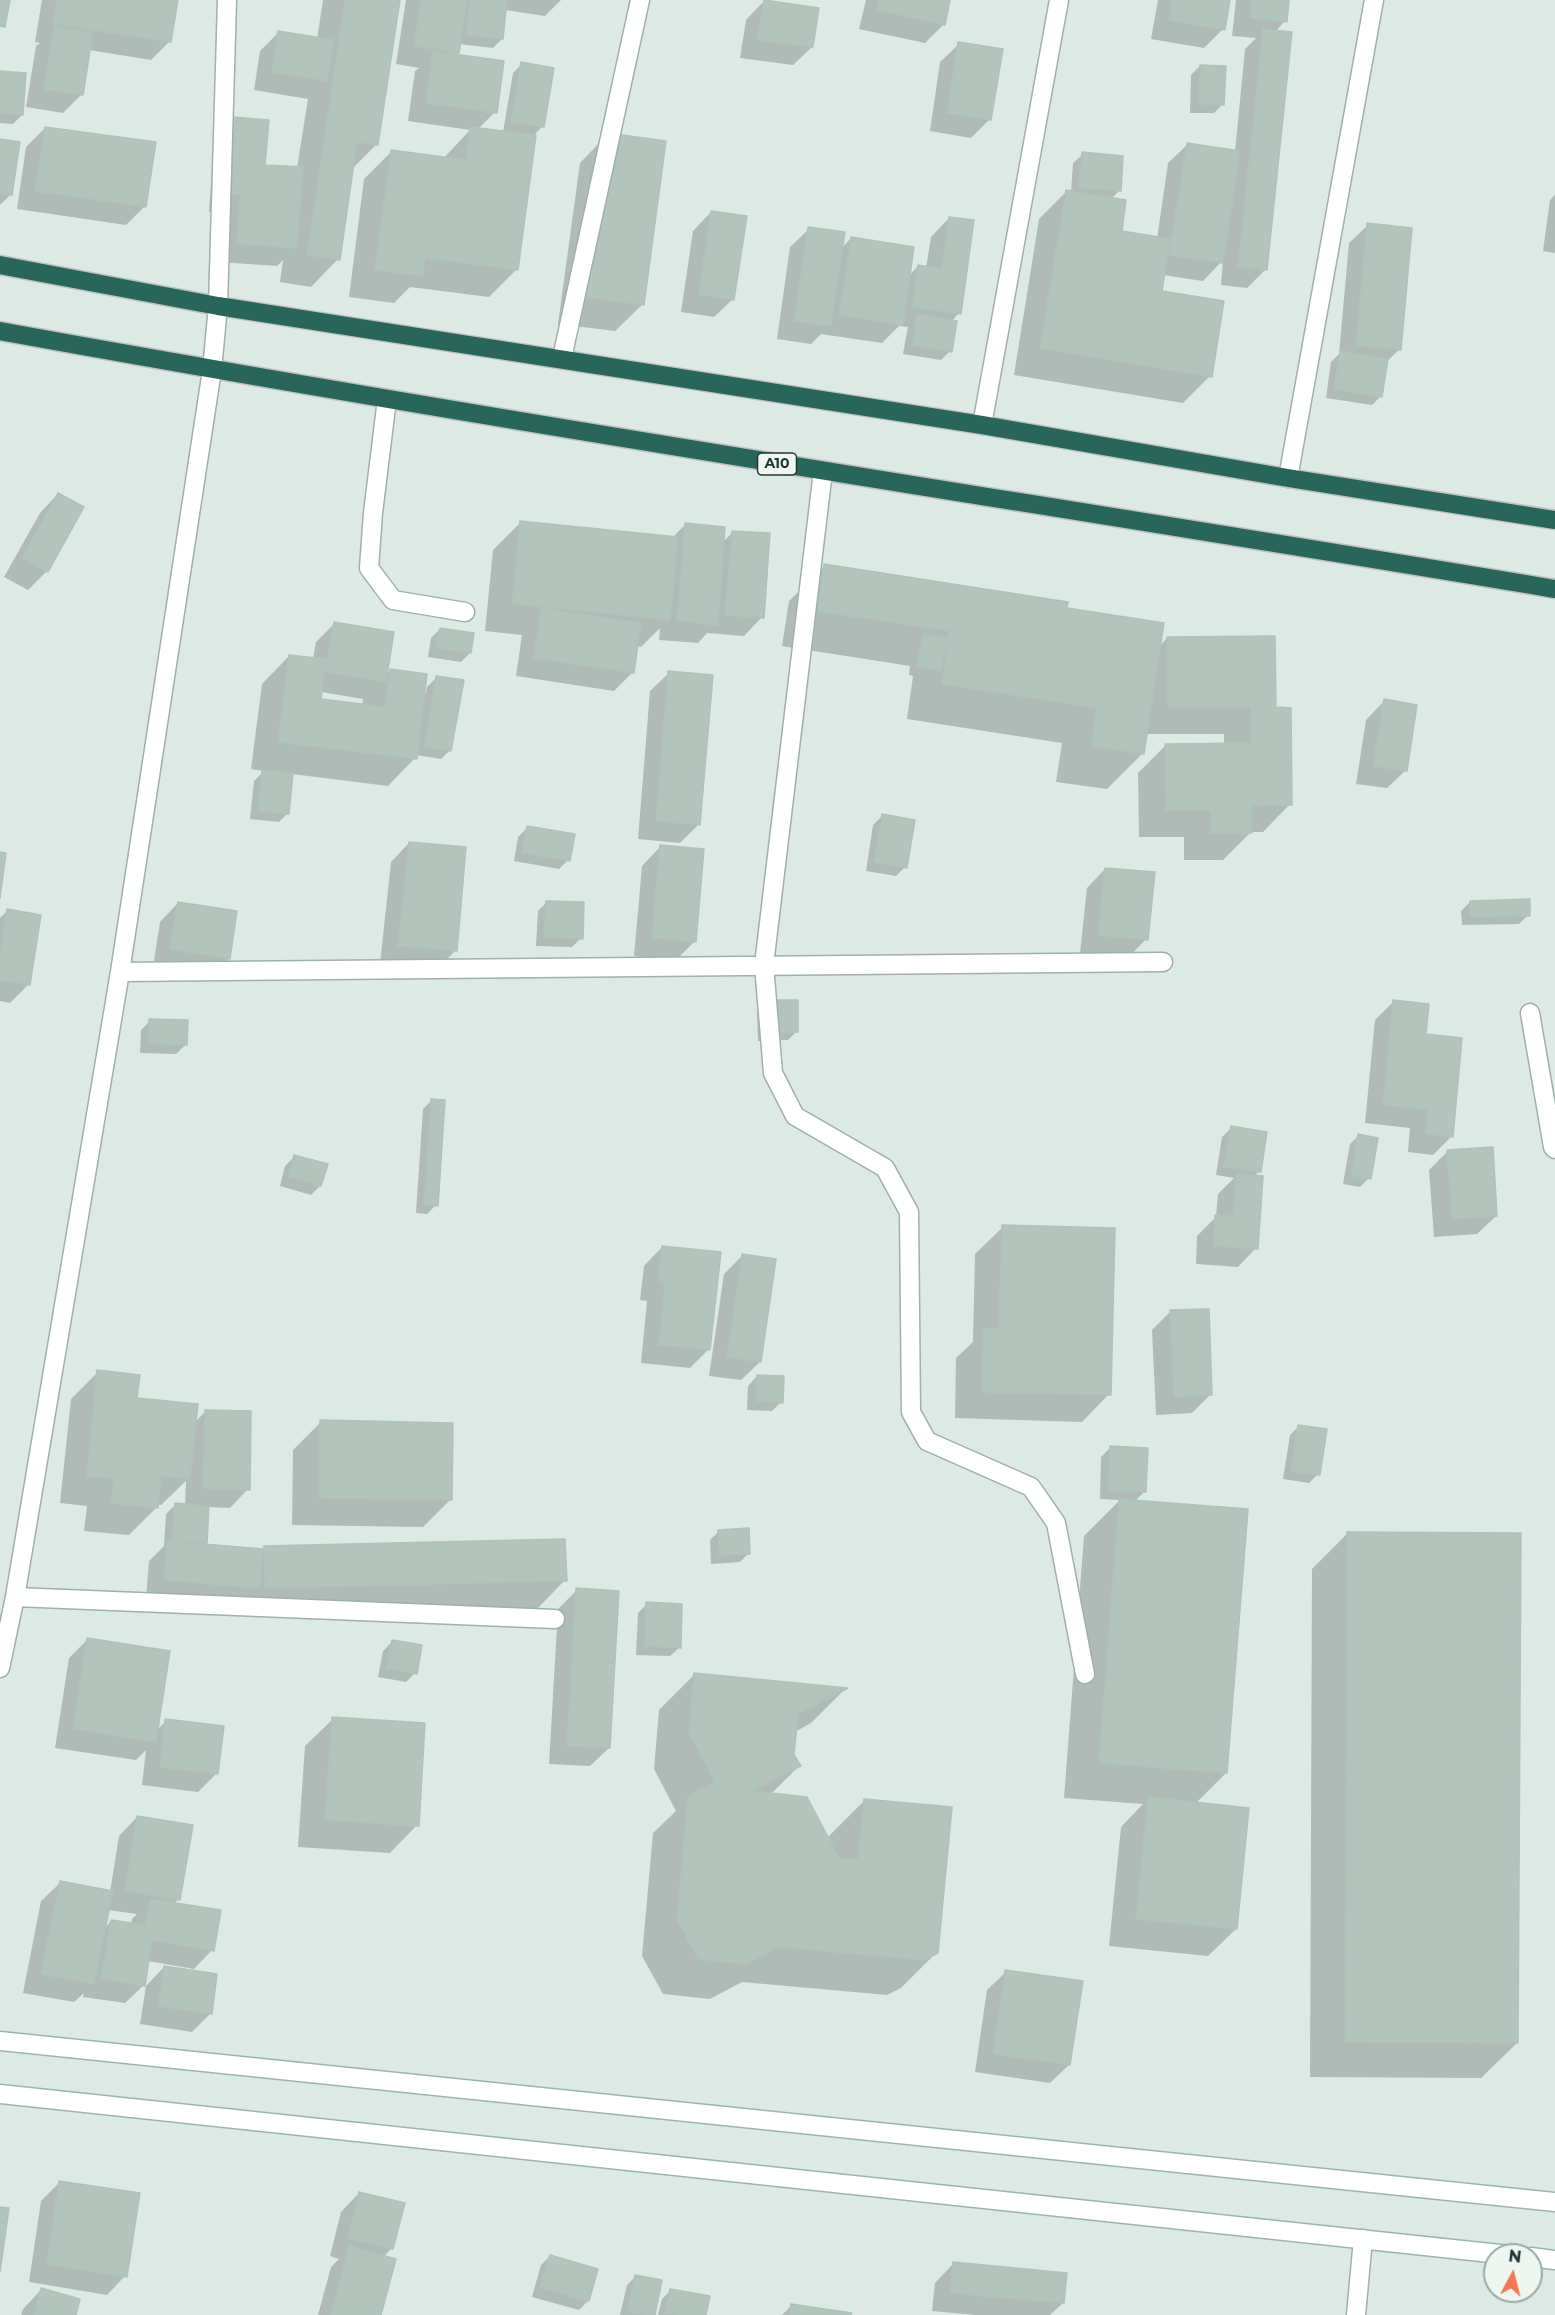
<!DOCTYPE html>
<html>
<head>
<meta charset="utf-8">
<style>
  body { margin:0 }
  #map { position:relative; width:1555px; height:2315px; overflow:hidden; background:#dde9e4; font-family:Montserrat,sans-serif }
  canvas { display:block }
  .north { position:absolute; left:1483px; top:2243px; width:60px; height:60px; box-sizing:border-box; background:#edf6f1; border:2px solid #9aaaa4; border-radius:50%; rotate:7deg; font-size:16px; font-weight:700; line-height:24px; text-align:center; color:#1e3831 }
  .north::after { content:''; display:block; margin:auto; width:21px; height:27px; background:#f47850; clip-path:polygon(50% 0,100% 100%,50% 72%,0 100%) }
</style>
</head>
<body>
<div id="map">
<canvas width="1555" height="2315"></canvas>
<div class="north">N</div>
</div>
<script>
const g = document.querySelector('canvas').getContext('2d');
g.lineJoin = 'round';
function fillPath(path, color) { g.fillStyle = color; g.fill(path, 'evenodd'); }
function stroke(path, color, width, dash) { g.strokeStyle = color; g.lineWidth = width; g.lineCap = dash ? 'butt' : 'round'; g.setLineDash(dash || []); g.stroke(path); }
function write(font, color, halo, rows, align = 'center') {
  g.font = font + ' Montserrat,sans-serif'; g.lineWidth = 4.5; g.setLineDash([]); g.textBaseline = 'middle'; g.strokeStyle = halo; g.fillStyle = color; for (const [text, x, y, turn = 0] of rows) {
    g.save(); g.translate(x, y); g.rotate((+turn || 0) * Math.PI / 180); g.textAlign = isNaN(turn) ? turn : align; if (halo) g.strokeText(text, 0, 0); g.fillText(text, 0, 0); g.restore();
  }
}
const shadow = new Path2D(`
  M42,0H176L170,41L151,60L89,50L82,94L63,113L26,107L36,46L40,43L35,42Z
  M323,0H399L377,144L351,170L338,259L311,287L280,282L283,260L277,266L219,262L222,213L209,212L214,138L232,119L264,166L297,168L308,99L254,90L260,51L279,32L317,39Z
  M406,0H561L545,16L505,10L502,39L493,48L459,44L458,52L454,56L495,112L478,129L503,132L513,73L522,64L543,126L534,135L517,269L489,297L410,287L394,303L349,297L364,179L391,152L443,159L470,130L408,121L415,71L419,68L396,64Z
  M866,0H949L944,24L925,43L859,29Z
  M1158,0H1228L1223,29L1204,48L1151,39Z
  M1236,0H1287L1285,21L1275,32L1266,269L1247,288L1221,285L1223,260L1203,281L1163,275L1160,292L1210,376L1183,403L1014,375L1039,219L1067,191L1071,192L1073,163L1083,154L1119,191L1111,199L1120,232L1157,239L1168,163L1187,145L1235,152L1245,49L1256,38L1232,36Z
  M764,1L812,47L793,65L740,58L746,20Z
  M959,44L990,119L971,138L930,131L940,62Z
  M1200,66L1223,104L1214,113H1190L1191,75Z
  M0,72L22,115L13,124L0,123Z
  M45,128L145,206L126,225L17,209L26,147Z
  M607,135L643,304L615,331L558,324L580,163Z
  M0,141L11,194L0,205Z
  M1555,195V253L1543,251L1550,200Z
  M711,212L733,299L714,317L681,312L693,231Z
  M949,218L959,313L951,322L950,351L941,360L903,354L908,327L899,326L882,343L821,334L811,344L777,339L790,247L809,229L841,249L851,238L908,277L918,266L926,268L931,237Z
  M1368,225L1400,349L1385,363L1381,396L1372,405L1326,398L1331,362L1339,354L1349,243Z
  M58,494L47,571L28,590L4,577L40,513Z
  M520,523L672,538L685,525L723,542L733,532L762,617L744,636L707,633L698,643L659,640L660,628L641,647L637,646L633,672L614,691L516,676L522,635L485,631L493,550Z
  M825,566L1065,609L1159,647L1167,638L1274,709L1290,804L1263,832H1251L1223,860H1184V837H1139L1138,773L1166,745H1224V734H1145L1142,754L1107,789L1056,782L1062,743L907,719L913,676L909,675L910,666L782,646L789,601Z
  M334,624L386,675L390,671L426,694L427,687L436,678L450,750L441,759L416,755L415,758L388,786L292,774L288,813L279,822L250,819L254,781L264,771L251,769L262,684L289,656L313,659L316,642ZM321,692L363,699L362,705L320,700Z
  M440,629L470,653L461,662L428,657L431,638Z
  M669,673L699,824L680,843L638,839L650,691Z
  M1384,701L1406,770L1387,788L1356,784L1366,720Z
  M882,816L905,867L896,876L866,871L873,825Z
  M527,828L568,860L559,869L514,861L518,837Z
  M409,843L455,951L437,969L380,964L391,862Z
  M660,847L695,941L676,960L634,956L642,866Z
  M1105,869L1146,939L1128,958L1080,953L1087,888Z
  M547,902L581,938L572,947L536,946L538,911Z
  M1470,902L1528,915L1519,924L1462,925L1461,911Z
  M178,903L228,959L210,977L153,967L160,922Z
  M7,911L29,984L10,1003L0,1001V918Z
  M766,1002L797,1031L788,1040L758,1041L757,1011Z
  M1393,1002L1424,1036L1452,1136L1433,1155L1408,1152L1410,1128L1365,1123L1375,1020Z
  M150,1021L186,1044L176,1054L140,1053L141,1030Z
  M432,1100L436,1205L427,1214L416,1213L423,1109Z
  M1231,1128L1259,1171L1254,1177L1256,1248L1238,1267L1196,1264L1197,1236L1216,1217L1218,1194L1234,1178L1216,1175L1222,1137Z
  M1359,1135L1369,1178L1360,1187L1343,1184L1350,1144Z
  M1448,1151L1496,1216L1477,1234L1434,1237L1429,1170Z
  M294,1157L320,1186L311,1195L280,1186L285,1166Z
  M1003,1227L1109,1394L1082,1422L955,1418L956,1358L973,1342L975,1254Z
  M662,1247L709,1349L690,1368L641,1363L647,1301L640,1300L644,1266Z
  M742,1256L760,1362L741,1380L709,1376L724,1274Z
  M1171,1311L1211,1394L1192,1413L1156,1415L1152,1330Z
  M98,1372L135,1399L194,1423L206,1411L248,1489L230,1508L208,1507L205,1542L202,1546L262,1551L265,1548L565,1580L538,1608L238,1615V1606L146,1598L149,1561L164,1546L166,1514L175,1505L185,1506L186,1481L161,1505H157L156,1508L129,1535L84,1531L87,1506L60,1503L71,1399Z
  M757,1376L781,1402L772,1411L747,1410L748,1386Z
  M321,1422L450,1500L423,1527L292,1525L293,1450Z
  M1299,1426L1318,1474L1309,1483L1283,1479L1290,1435Z
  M1110,1448L1145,1491L1135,1501L1226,1773L1195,1804L1236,1929L1208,1956L1109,1946L1121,1827L1143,1804L1064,1798L1084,1536L1120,1500L1100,1499L1101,1457Z
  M719,1531L749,1553L740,1562L711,1564L710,1540Z
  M1348,1533L1517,2043L1481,2078L1310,2077L1312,1569Z
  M577,1590L609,1748L590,1766L549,1764L558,1609Z
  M647,1604L680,1647L670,1656L636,1655L638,1613Z
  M88,1639L156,1731L166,1721L216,1774L198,1792L142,1785L146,1750L136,1760L55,1748L69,1658Z
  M392,1642L415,1673L406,1682L378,1677L383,1651Z
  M694,1675L845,1689L811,1723L795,1732L792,1755L799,1766L770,1795L827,1838L864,1801L937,1952L901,1988L887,1995L742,1982L710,1999L663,1994L642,1956L653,1833L676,1811L654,1769L659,1710Z
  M333,1719L417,1825L390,1853L298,1847L305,1746Z
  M137,1817L178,1899L174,1904L212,1950L194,1969L148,1961L144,1985L125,2003L83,1997L84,1993L74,2002L23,1993L41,1901L60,1883L110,1892L119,1836ZM108,1910L137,1914L132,1919L131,1924L111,1921L104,1929Z
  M164,1967L210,2014L192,2032L140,2024L146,1986Z
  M1006,1972L1069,2065L1050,2083L975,2072L987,1990Z
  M60,2182L125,2276L107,2295L29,2282L41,2201Z
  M359,2193L403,2204L391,2249L383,2257L379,2315H318L331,2267L339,2259L330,2256L341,2212Z
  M550,2256L588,2301L579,2310L532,2297L541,2265Z
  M953,2264L1063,2303L1050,2315H976L932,2311L935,2283Z
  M636,2276L660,2281L653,2315H620L627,2285Z
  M41,2290L75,2315H21L23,2309Z
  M671,2290L704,2315H658L662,2299Z
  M791,2306L850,2315H782Z`);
const building = new Path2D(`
  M0,0H10L5,27L0,26Z
  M57,0H178L171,42L53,24Z
  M345,0H400L378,145L357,142L340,260L307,255Z
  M421,0H467L459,53L414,46Z
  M470,0H507L503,39L466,35Z
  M764,0L819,8L813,47L757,40Z
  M879,0H950L945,25L877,10Z
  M1172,0H1230L1225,30L1169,20Z
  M1252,0H1289L1287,22L1250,18Z
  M54,26L93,32L83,95L44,89Z
  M1263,29L1292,32L1267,270L1238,267Z
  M278,31L334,40L327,81L272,72Z
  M958,42L1003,49L991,120L947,113Z
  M433,51L504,61L497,113L426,103Z
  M521,62L554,68L544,127L511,122Z
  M1200,65L1226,66L1224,105L1199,104Z
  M0,71L26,73L23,115L0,113Z
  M232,117L269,120L265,165L303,167L297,248L237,244L240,195L227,194Z
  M45,127L156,142L146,207L35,191Z
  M470,127L536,135L518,270L425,258L423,276L375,270L391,150L466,160Z
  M607,133L666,141L644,305L584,297Z
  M0,139L20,142L12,195L0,193Z
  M1187,143L1240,151L1223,263L1169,255Z
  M1082,152L1123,156L1121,191L1079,188Z
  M1066,190L1126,200L1122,231L1170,239L1162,291L1224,301L1212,377L1040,348Z
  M711,211L747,216L734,300L699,294Z
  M949,217L974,220L961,314L912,307L918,265L942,269Z
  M1367,223L1412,228L1401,350L1356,345Z
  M808,227L845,232L831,326L794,321Z
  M851,237L914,247L903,325L839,315Z
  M917,314L957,321L952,352L912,345Z
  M1340,351L1388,359L1382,397L1334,389Z
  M58,493L84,507L48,572L22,558Z
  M520,521L678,537L670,620L512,604Z
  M685,523L725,527L718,625L677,621Z
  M732,531L770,533L764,618L725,615Z
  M824,564L1068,602L1067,608L1164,623L1144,754L1091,746L1097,708L942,684L949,631L817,611Z
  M541,608L641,623L634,673L534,658Z
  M334,622L394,632L386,682L325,672Z
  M440,628L474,633L471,653L436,648Z
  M923,634L947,638L941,671L917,666Z
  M1275,636L1276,707L1291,708L1292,805L1252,806V833H1211V810H1166L1165,744L1251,743V707H1168L1167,637Z
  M289,655L326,659L321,699L385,707L390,669L427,674L417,759L278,742Z
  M668,671L713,675L700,825L656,821Z
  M436,676L464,680L451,751L424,747Z
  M1384,699L1417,705L1407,771L1373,766Z
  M262,770L293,773L289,814L258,811Z
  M882,814L915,820L907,868L874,862Z
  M527,826L575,834L570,861L522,853Z
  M409,842L466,847L457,951L398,946Z
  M660,845L704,849L696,942L652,938Z
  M0,852L6,853L0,898Z
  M1105,868L1155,872L1148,940L1098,935Z
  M1530,899V916L1470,917V901Z
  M546,901L584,902L583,939L544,937Z
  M178,902L237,911L230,959L170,949Z
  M7,909L41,915L30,985L0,980V954Z
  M766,1000H798V1032L767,1033Z
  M1393,1000L1429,1004L1426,1034L1462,1038L1453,1137L1426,1134L1428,1110L1383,1105Z
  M149,1019L188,1020L187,1045L148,1044Z
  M431,1099L445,1100L438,1206L424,1205Z
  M1231,1126L1267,1132L1261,1172L1224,1167Z
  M1358,1134L1378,1138L1371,1179L1351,1175Z
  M1493,1147L1497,1216L1452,1219L1447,1150Z
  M294,1155L328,1164L321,1186L288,1177Z
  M1236,1174L1263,1176L1258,1249L1214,1246L1215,1215L1233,1216Z
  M1002,1225L1115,1228L1111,1395L982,1392L983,1329H999Z
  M662,1246L721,1252L710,1350L659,1345L665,1283L658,1282Z
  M742,1254L776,1259L761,1362L727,1357Z
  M1209,1309L1212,1395L1174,1397L1170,1310Z
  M97,1370L140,1375L137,1398L198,1404L190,1479L161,1476L158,1508L111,1503L114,1479L87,1476Z
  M757,1375L784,1376L783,1403L756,1401Z
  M205,1410L251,1411L250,1490L203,1488Z
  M320,1420L453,1423L452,1500L319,1498Z
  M1298,1425L1327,1429L1320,1475L1291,1471Z
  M1110,1446L1148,1448L1146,1492L1108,1491Z
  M1119,1499L1248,1509L1227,1773L1099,1763Z
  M175,1503L209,1506L207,1543L172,1541Z
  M749,1528L750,1554L719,1555L718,1530Z
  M1347,1532L1521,1533L1518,2043L1345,2042Z
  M565,1539L567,1581L265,1588L264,1546Z
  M167,1541L263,1549L260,1588L164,1580Z
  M576,1588L619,1591L610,1748L567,1746Z
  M646,1602L682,1604L681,1648L645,1646Z
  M87,1638L170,1651L156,1742L73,1729Z
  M392,1640L422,1645L417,1674L386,1668Z
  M694,1673L848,1688L798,1714L794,1755L801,1766L752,1791L807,1797L839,1858L858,1859L864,1799L952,1807L938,1953L924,1960L779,1947L746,1964L698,1959L677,1919L688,1796L715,1782L689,1733Z
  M332,1717L425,1723L419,1826L325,1820Z
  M165,1719L224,1726L218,1774L160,1767Z
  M1148,1797L1249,1808L1237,1929L1136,1919Z
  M137,1816L193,1825L180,1900L125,1891Z
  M60,1881L113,1891L94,1984L41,1974Z
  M150,1899L221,1910L214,1951L152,1940L145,1986L101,1979L111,1920L145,1925Z
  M164,1966L217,1974L212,2014L158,2006Z
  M1005,1970L1083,1981L1070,2065L993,2054Z
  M59,2181L140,2193L127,2277L47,2264Z
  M359,2192L405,2203L393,2249L348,2238Z
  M0,2207L9,2208L0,2272Z
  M349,2246L396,2259L381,2315H331Z
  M550,2255L598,2269L589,2301L540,2288Z
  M953,2262L1067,2273L1064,2303L950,2293Z
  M635,2275L662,2280L655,2315L627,2312Z
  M41,2288L80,2299L76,2315H34Z
  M670,2289L710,2296L706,2315H679L665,2312Z
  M791,2304L852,2313L851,2315H789Z`);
const lane = new Path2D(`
  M387,399L373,513L369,568L393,600L465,612
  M764,965L773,1073L795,1116L885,1168L909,1212L911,1412L927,1441L1031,1487L1056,1523L1085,1674
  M1530,1013L1553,1147L1555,1149
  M15,1597L555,1619`);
const street = new Path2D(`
  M562,358L640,0
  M982,425L1059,0
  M1288,478L1374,0
  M764,965L823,471
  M120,972L1163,962
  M0,1668L15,1597L120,972L212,370L218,306L227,0
  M1356,2315L1363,2239`);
const secondary = new Path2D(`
  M0,2041L1555,2202
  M0,2094L1509,2255
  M1531,2257L1555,2260`);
const highway = new Path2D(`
  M0,265L218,306L982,425L1288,478L1555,520
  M0,331C517,425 1037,503 1555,589`);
const shields = [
  [777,464,39]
];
const shieldNames = [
  ["A10",777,464]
];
fillPath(shadow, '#0003');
fillPath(building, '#b2c4bc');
stroke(building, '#afc3bb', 1.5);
stroke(lane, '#a0b0ab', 21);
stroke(street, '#a0b0ab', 21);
stroke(secondary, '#9cb5ac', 21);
stroke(highway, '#bcc3c1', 21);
stroke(lane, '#fff', 18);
stroke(street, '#fff', 18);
stroke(secondary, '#fff', 18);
stroke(highway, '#2a6559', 18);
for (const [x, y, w] of shields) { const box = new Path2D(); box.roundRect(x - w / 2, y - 11, w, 22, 4.5); g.fillStyle = '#edf6f1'; g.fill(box); stroke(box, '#1e3831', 1.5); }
write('bold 14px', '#1e3831', null, shieldNames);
</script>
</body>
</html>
